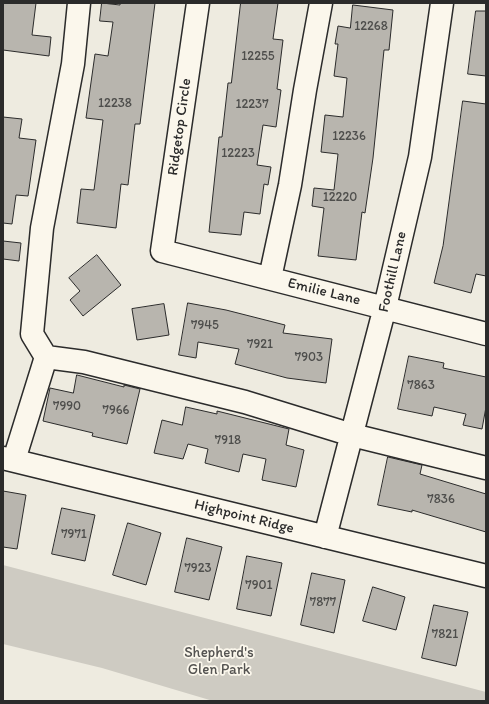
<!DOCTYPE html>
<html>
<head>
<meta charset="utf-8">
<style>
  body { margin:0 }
  #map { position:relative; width:489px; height:704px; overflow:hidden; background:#eeebe0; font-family:Itim,sans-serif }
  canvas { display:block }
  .frame { position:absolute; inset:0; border:4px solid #2b2b2b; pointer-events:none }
</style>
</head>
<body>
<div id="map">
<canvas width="489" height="704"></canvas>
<div class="frame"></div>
</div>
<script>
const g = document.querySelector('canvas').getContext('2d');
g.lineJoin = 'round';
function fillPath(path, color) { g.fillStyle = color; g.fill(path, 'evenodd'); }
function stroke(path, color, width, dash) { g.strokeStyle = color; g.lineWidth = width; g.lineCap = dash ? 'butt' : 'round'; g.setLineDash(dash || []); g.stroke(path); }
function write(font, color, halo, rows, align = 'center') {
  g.font = font + ' Itim,sans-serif'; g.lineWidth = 3.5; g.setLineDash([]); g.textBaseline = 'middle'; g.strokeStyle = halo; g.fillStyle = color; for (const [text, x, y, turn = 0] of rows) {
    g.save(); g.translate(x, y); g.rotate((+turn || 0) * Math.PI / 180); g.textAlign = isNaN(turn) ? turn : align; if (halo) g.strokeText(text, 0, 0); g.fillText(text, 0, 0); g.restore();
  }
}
const green = new Path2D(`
  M3,565L486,692V701H213L102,668L3,644Z`);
const building = new Path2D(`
  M3,3H36L32,35L51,37L49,56L3,50Z
  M102,3L120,5V3H155L140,124H135L128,185L121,184L116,228L77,223L81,189L94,190L103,120L86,118L95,54L108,56L113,22L100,21Z
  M241,3H278L273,39L283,40L277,89L281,90L276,127L263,125L257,165L271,167L268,185L264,184L260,214L244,212L241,235L209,232L219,137H222L228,83H231Z
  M353,5L393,10L389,50H384L373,158L365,213L362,212L356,260L318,256L324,208L312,206L314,188L334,190L338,154L321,152L325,115L343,117L347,78L334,76L338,44H335L338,26L350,28Z
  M476,11H486V76L468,74Z
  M463,101L486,104V276L476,274L471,293L434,283L443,246Z
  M3,117L22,119L19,138L36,140L28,196L16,195L12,224L3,223Z
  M3,241L21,243L19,261L3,259Z
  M97,255L121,285L83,316L70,300L80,291L69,278Z
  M188,303L226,310L285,325L283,333L332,339L326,383L287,378L235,364L239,349L198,342L196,358L179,355Z
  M164,304L169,335L137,340L132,309Z
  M409,356L444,363L443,368L486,377V407L482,429L463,425L466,414L434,407L432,416L398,409Z
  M77,375L124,387V385L140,389L127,444L92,436L93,433L43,421L50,388L73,393Z
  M186,407L217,414V411L289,429L286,445L304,450L296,487L262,480L266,459L243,454L239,472L205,463L208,449L188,444L183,459L154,453L162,420L182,425Z
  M388,457L422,465L420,474L486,494V532L412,510V512L378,505Z
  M3,491L26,495L17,549L3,547Z
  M62,508L95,515L85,561L52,554Z
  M128,523L161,533L146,585L113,575Z
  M187,538L222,547L209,600L175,592Z
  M247,556L282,563L271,616L237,609Z
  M312,573L345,580L334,633L301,625Z
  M373,587L405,597L396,630L363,621Z
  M434,605L468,612L456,666L422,658Z`);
const minor = new Path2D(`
  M79,3L73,64L42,228L32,334L46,357L84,362L245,402L352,435L486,468
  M198,3L162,251L486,334
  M270,278L290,185L305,90L321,3
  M3,458L486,576
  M14,460L46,357
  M325,537L385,307L420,157L442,3`);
const numberNames = [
  ["12268",371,27],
  ["12255",258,57],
  ["12238",115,104],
  ["12237",252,105],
  ["12236",349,137],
  ["12223",238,154],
  ["12220",340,198],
  ["7945",205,326],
  ["7921",260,345],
  ["7903",309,358],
  ["7863",421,386],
  ["7990",67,407],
  ["7966",116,411],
  ["7918",228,441],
  ["7836",441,500],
  ["7971",74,535],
  ["7923",198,569],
  ["7901",259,586],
  ["7877",323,603],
  ["7821",445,635]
];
const streetNames = [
  ["Ridgetop Circle",180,127,-82],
  ["Foothill Lane",393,272,-77],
  ["Emilie Lane",324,292,14],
  ["Highpoint Ridge",244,517,14]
];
const parkNames = [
  ["Shepherd's",219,653],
  ["Glen Park",219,670]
];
fillPath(green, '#cecbc2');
fillPath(building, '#b8b5ae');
stroke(building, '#2b2b2b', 1);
stroke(minor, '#2b2b2b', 25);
stroke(minor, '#fbf7ec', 22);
write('13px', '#4e4e4c', null, numberNames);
write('15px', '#2b2b2b', '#fbf7ec', streetNames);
write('15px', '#545351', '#fbf7ec', parkNames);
</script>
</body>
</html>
